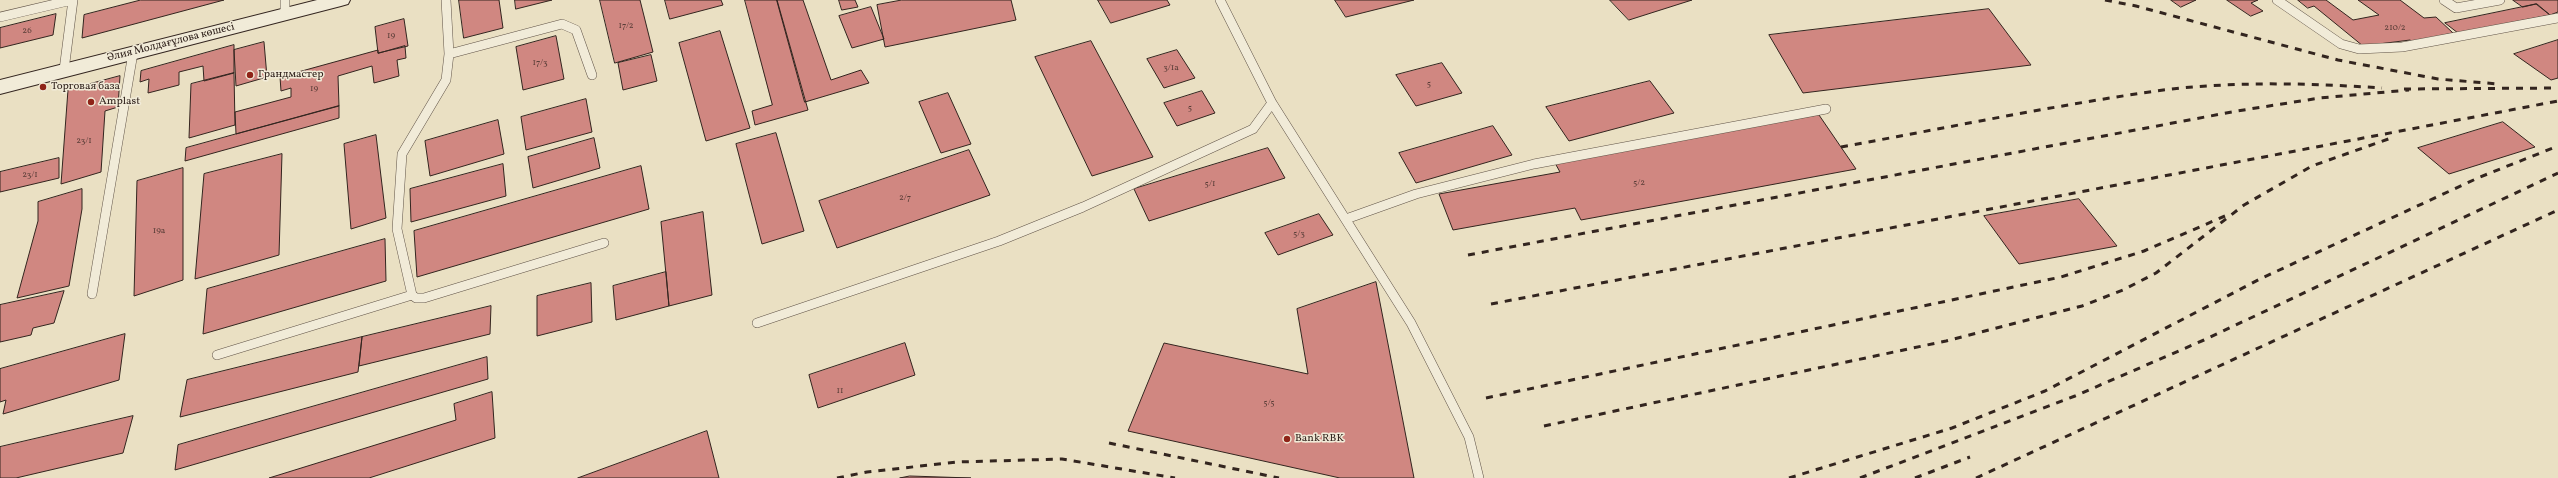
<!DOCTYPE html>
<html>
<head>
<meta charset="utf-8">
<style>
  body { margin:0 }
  canvas { display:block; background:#eae0c3 }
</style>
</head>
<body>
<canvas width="2558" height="478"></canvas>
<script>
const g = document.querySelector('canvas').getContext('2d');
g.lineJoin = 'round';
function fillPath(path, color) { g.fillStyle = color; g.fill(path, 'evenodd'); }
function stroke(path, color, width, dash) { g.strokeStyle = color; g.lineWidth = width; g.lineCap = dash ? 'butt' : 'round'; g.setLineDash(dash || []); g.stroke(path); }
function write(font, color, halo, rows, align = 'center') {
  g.font = font + ' Vollkorn,serif'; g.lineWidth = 3; g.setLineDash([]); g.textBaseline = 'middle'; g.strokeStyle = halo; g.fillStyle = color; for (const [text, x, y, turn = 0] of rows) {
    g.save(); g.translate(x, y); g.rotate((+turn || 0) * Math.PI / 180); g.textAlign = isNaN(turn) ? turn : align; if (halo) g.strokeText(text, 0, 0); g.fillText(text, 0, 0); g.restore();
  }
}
const building = new Path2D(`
  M141,0H224L82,38L84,15Z
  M459,0H499L503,28L464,38Z
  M515,0H552L516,9Z
  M600,0H640L653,52L615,63Z
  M665,0H721L723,5L670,19Z
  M745,0H777L808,110L755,125L752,111L772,105Z
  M777,0H803L831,80L861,70L869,83L805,102Z
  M839,0H855L858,7L842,10Z
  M902,0H1011L1016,20L885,47L877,5Z
  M1098,0H1167L1170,5L1111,23Z
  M1335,0H1414L1346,17Z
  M1610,0H1692L1629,20Z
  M2171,0H2196L2181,7Z
  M2227,0H2258L2251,3L2263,11L2251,16Z
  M2298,0H2326L2353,20L2379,15L2358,0H2400L2424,18L2436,17L2453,33L2413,42L2410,40L2363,46L2314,6L2308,8Z
  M2513,0H2558V12L2550,15L2536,4L2523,7Z
  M2537,4L2550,15L2458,33L2445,23Z
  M871,7L884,39L852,48L839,16Z
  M1989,9L2031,65L1803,93L1769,35Z
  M56,14L53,35L0,48V28Z
  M404,19L408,46L378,53L375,27Z
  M720,31L750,128L706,141L679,43Z
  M556,36L564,79L523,90L516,47Z
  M2558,40V78L2551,80L2514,54Z
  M1091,41L1153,157L1092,176L1035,57Z
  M264,42L267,77L236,86L234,50Z
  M234,45V73L204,81L203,66L179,72V85L148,93L149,79L140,82L141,71Z
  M405,46L406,58L397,60L399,76L374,83L372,66L338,76L339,106L236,134L235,112L291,97V88L281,91L280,77L378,50V53Z
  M1177,50L1195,78L1164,88L1147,59Z
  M651,55L657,81L623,90L618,63Z
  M1442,63L1462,93L1416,106L1396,75Z
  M234,73L235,125L189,138L191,84Z
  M120,76L118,107L105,111L101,172L61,184L68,90Z
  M1650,81L1674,113L1569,141L1546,107Z
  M1202,91L1215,113L1177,126L1164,103Z
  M948,93L971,144L941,153L919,102Z
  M586,99L592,132L526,150L521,117Z
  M339,106V118L185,161L186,148Z
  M1819,115L1856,169L1581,220L1575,208L1453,230L1439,194L1560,172L1555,163Z
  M498,120L504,154L430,176L425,141Z
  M2503,122L2535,147L2449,174L2418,148Z
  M1493,126L1512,155L1416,183L1399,153Z
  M776,133L804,231L762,244L736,144Z
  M376,135L386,218L351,229L344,144Z
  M594,138L600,168L533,188L528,157Z
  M1268,148L1285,178L1149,221L1134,189Z
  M969,150L990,195L837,248L819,201Z
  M282,154L279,255L195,279L204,174Z
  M59,158V178L0,192V172Z
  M503,164L506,196L411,222L410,189Z
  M641,166L649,209L417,277L414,231Z
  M183,168V280L134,296L137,181Z
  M82,189V209L69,286L17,298L38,221V202Z
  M2079,199L2117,246L2019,264L1984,216Z
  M703,212L712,295L669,306L661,222Z
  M1319,214L1333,235L1278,255L1265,233Z
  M385,239L386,281L203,334L207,289Z
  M666,272L669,306L616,320L613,286Z
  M1376,282L1414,478H1340L1128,431L1164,343L1308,374L1297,309Z
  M591,283L592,322L537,336V296Z
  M64,291L54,323L33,328L31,335L0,342V305Z
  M491,306L490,334L359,366L362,337Z
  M125,334L119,380L3,414L6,400L0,402V369Z
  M362,337L358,372L180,417L187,380Z
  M905,343L915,375L818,408L809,375Z
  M487,357L488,379L175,470L178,445Z
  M492,392L495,438L369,478H269L456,420L454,404Z
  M133,416L123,453L16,478H0V447Z
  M707,431L719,478H578Z
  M910,476L971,478H900Z`);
const lane = new Path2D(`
  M285,0V14
  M446,0L449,54L446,80L402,154L397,229L412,295L416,298H424L604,243
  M1220,0L1272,103L1411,323L1469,437L1479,478
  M2277,0L2341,44L2359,49L2402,47L2558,18
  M2444,0L2456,8L2500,0
  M0,17L72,0
  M449,54L562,24L576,30L592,75
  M64,70L73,0
  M1346,219L1416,194L1534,164L1826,109
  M92,294L133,53
  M757,323L999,241L1083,207L1253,129L1272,103
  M217,355L412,295`);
const secondary = new Path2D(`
  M317,0H350L348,4L341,6L0,94V80Z`);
const rail = new Path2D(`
  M2105,0L2136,6L2338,60L2438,79L2498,84
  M2404,89L2558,88
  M1841,147C1946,128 2051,106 2156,91C2230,81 2308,83 2382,88
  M1468,255L2237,111L2320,98L2409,90
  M1491,304L2558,101
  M1486,398L2061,277L2144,251L2225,216
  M1544,426L1946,341L2082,306L2123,290L2156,273L2244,205L2312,166L2394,137
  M1109,443L1279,478
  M837,478L867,472L957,462L1062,459L1175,478
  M1789,478L1952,428L2045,391L2260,279L2480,177L2558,146
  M1860,478L2075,396L2204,340L2558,173
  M1915,478L1970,457
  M1976,478L2558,210`);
const markers = [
  [250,75,4,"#8f2418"],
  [43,87,4,"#8f2418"],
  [91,102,4,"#8f2418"],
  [1287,439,4,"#8f2418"]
];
const numberNames = [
  ["17/2",626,26],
  ["210/2",2395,28],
  ["26",27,31],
  ["19",391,36],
  ["17/3",540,63],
  ["3/1а",1171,68],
  ["5",1429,84],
  ["19",314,89],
  ["5",1190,108],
  ["23/1",84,141],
  ["23/1",30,175],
  ["5/2",1639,183],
  ["5/1",1210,184],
  ["2/7",905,198],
  ["19а",159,231],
  ["5/3",1299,234],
  ["11",840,391],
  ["5/5",1269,403]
];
const streetNames = [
  ["Әлия Молдағұлова көшесі",171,43,-14]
];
const poiNames = [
  ["Грандмастер",258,75],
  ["Торговая база",51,87],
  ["Amplast",99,102],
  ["Bank RBK",1295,439]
];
fillPath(building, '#d08781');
stroke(building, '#33251f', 1);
stroke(lane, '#615448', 10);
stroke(secondary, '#33251f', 2);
stroke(lane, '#f1ebd8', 9);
fillPath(secondary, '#f1ebd8');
stroke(rail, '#33251f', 3, [7, 7]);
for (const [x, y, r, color] of markers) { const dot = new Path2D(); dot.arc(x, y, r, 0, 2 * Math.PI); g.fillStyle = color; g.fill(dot); stroke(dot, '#f1ebd8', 1.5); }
write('9px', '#5a3e38', null, numberNames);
write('11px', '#33251f', '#f1ebd8', streetNames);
write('11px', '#33251f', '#f1ebd8', poiNames, 'left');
</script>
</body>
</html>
